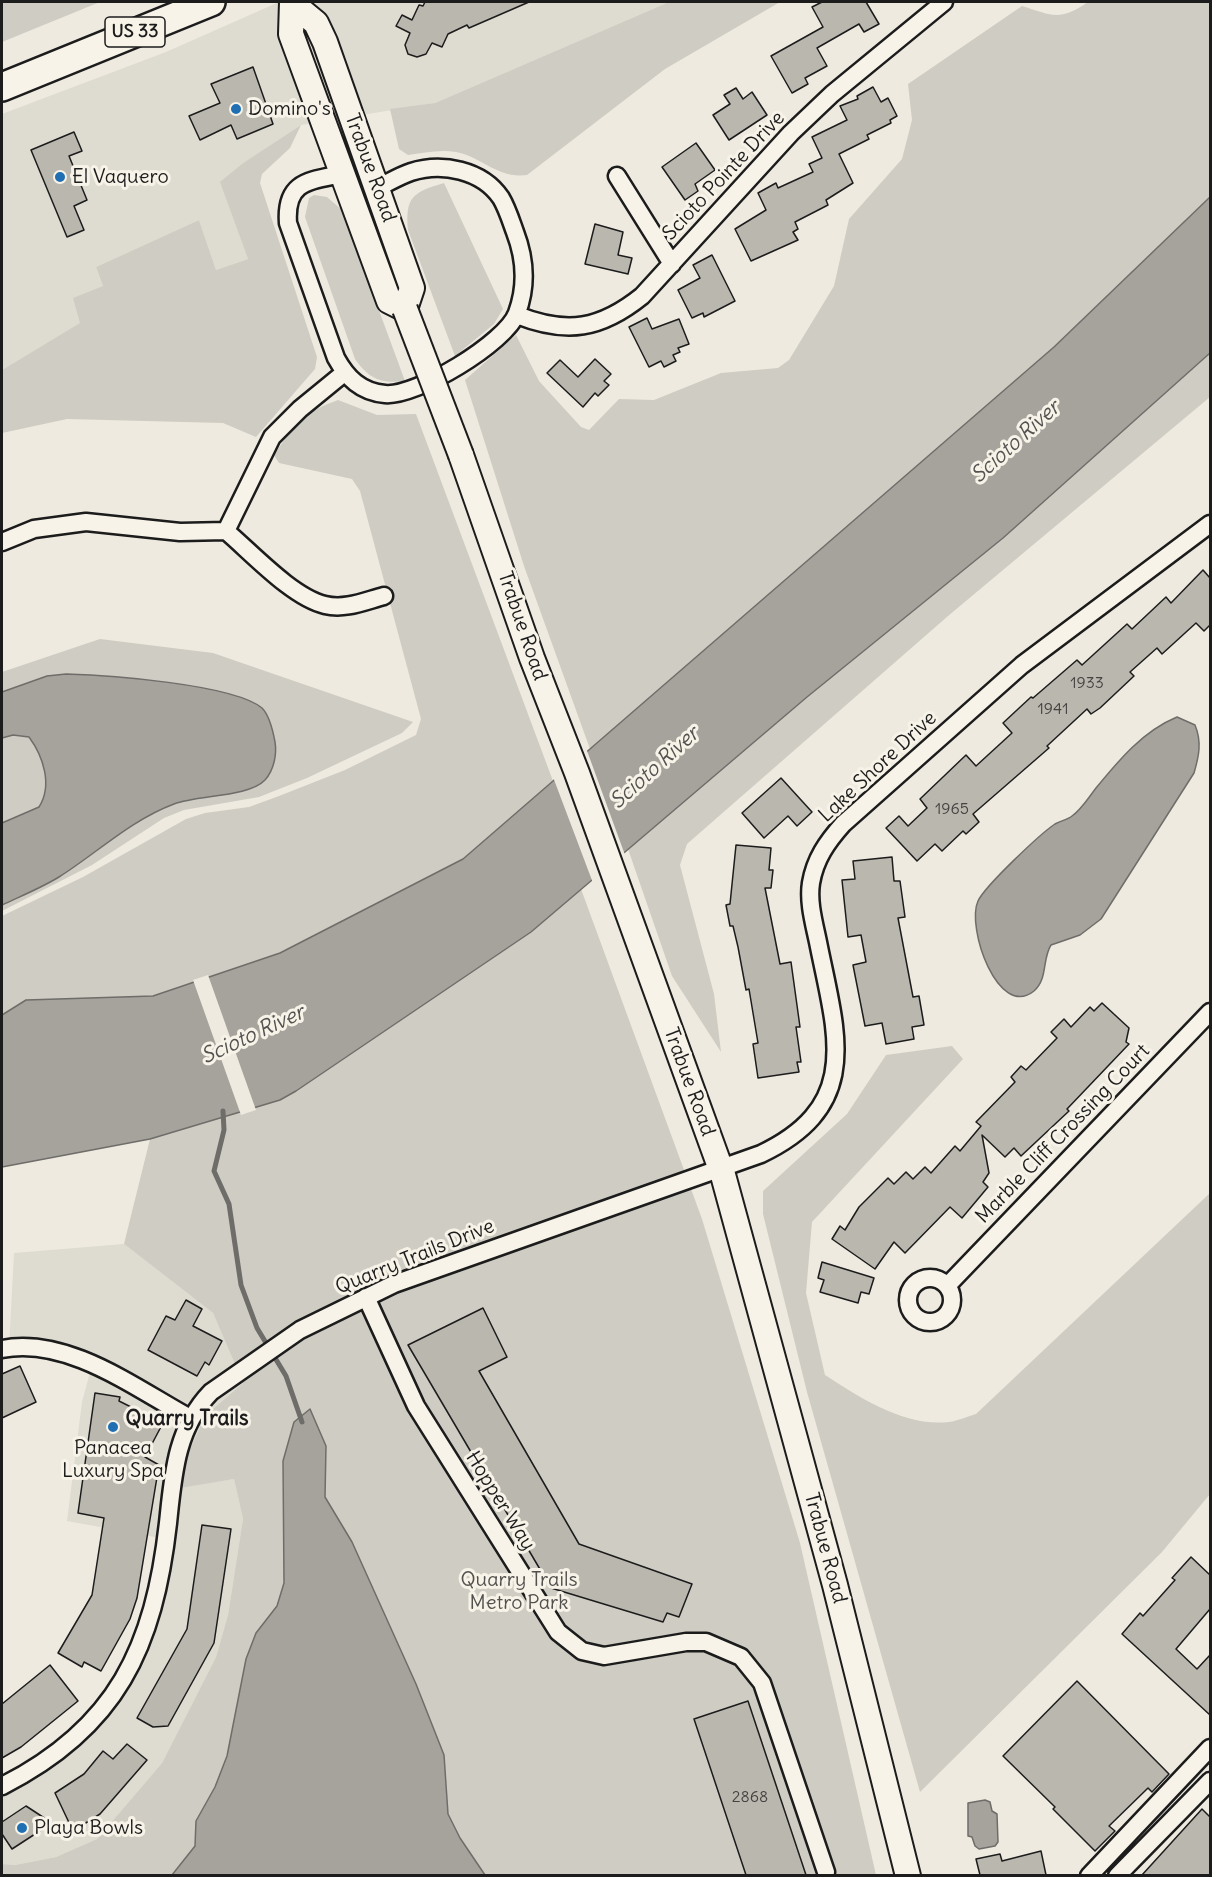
<!DOCTYPE html>
<html>
<head>
<meta charset="utf-8">
<style>
  body { margin:0 }
  #map { position:relative; width:1212px; height:1877px; overflow:hidden; background:#eeeae0; font-family:Delius,sans-serif }
  canvas { display:block }
  .frame { position:absolute; inset:0; border:3px solid #1c1c1c; pointer-events:none }
</style>
</head>
<body>
<div id="map">
<canvas width="1212" height="1877"></canvas>
<div class="frame"></div>
</div>
<script>
const g = document.querySelector('canvas').getContext('2d');
g.lineJoin = 'round';
function fillPath(path, color) { g.fillStyle = color; g.fill(path, 'evenodd'); }
function stroke(path, color, width, dash) { g.strokeStyle = color; g.lineWidth = width; g.lineCap = dash ? 'butt' : 'round'; g.setLineDash(dash || []); g.stroke(path); }
function write(font, color, halo, rows, align = 'center') {
  g.font = font + ' Delius,sans-serif'; g.lineWidth = 6; g.setLineDash([]); g.textBaseline = 'middle'; g.strokeStyle = halo; g.fillStyle = color; for (const [text, x, y, turn = 0] of rows) {
    g.save(); g.translate(x, y); g.rotate((+turn || 0) * Math.PI / 180); g.textAlign = isNaN(turn) ? turn : align; if (halo) g.strokeText(text, 0, 0); g.fillText(text, 0, 0); g.restore();
  }
}
const built = new Path2D(`
  M279,2H669L435,103L301,125L243,163L221,182L248,259L216,270L199,220L96,267L103,286L81,323L2,370V114L166,52Z
  M124,1244L213,1313L243,1383L206,1415L180,1487L234,1479L243,1519L228,1615L216,1657L162,1763L97,1839L56,1857L15,1865L2,1864V1786L27,1773L121,1683L166,1539L67,1521L82,1402L92,1365L9,1348L14,1253Z`);
const green = new Path2D(`
  M2,2H100L2,42Z
  M669,2H780L665,69L527,175C498,179 482,157 456,152C440,149 423,153 408,155L399,149L390,109L435,103Z
  M1088,2H1210V197L1054,347L590,749L524,566L465,380L516,335L539,381L581,427L589,430L619,399L654,400L721,373L778,368L789,360L834,286L849,219L902,159L912,120L908,84L1022,6C1053,16 1060,21 1088,2Z
  M301,125L290,148L262,174L260,183L317,357L315,369L256,437L223,423L67,419L2,433V370L80,323L73,298L103,286L96,267L199,220L216,270L248,259L220,182L243,163Z
  M444,183L503,309L494,324L455,356L408,230C405,197 413,192 444,183Z
  M314,195L327,197L342,210L405,381C381,384 369,379 355,359L305,217L309,198Z
  M1210,353V397L948,616L687,844L680,865L714,994L721,1052L672,976L628,849L807,697L1003,538Z
  M338,400L377,415L416,414L553,781L463,859L280,953L153,996L26,1000L2,1015V916L83,877L186,819L205,813L249,807L279,796L345,770L416,735L421,719L360,491L352,479L279,463L274,455C295,424 302,413 338,400Z
  M100,639L213,653L413,722L402,733L307,778L259,797L184,810L164,818L92,865L2,911V672Z
  M581,889L702,1219L800,1543L876,1875L2,1876V1864L15,1865L56,1857L97,1839L162,1763L216,1657L228,1615L243,1519L234,1479L180,1488L185,1460L206,1415L243,1383L213,1313L124,1244L150,1139L280,1100L296,1091L531,932Z
  M952,1046L963,1059L812,1222L806,1293L825,1375C861,1398 904,1427 949,1422C958,1421 968,1416 976,1414L1210,1193V1494L1162,1552L920,1792L807,1392L763,1214V1191L847,1114L886,1055Z`);
const water = new Path2D(`
  M1210,197V353L1003,538L807,697L531,932L296,1091L280,1100L150,1139L2,1167V1015L26,1000L153,996L280,953L463,859L1054,347Z
  M66,674C106,675 233,684 262,708C270,716 273,731 275,742C277,754 274,770 265,780C249,797 198,795 174,804C131,820 97,853 59,877C41,888 21,896 2,905V823L39,807C53,785 43,756 29,737L13,735L2,738V692L47,676Z
  M1177,717L1195,725C1202,742 1199,756 1194,773L1101,919L1080,935L1051,945C1042,959 1048,979 1034,991C998,1020 966,927 978,901C985,886 1040,834 1055,824C1060,821 1067,820 1072,816C1081,810 1089,797 1096,788C1119,760 1143,731 1177,717Z
  M310,1409L326,1446L325,1497L352,1542L416,1684L444,1755L448,1814L460,1838L485,1875H172L195,1846L196,1821L215,1787L227,1756L246,1659L256,1633L277,1606L284,1583L283,1461L294,1422Z
  M985,1800L990,1802L992,1811L997,1814L998,1842L995,1846L979,1849L975,1846L972,1837L968,1836V1803Z`);
const pier = new Path2D(`
  M586,748L625,855L593,883L553,777Z
  M208,975L256,1110L241,1115L193,980Z`);
const stream = new Path2D(`
  M223,1111L224,1130L214,1171L229,1204L241,1285L257,1328L286,1376L302,1422`);
const building = new Path2D(`
  M425,2H529L469,28L467,25L448,34L442,47L432,43L426,54L417,57L408,54L405,45L410,33L396,26L402,15L412,20L419,5L423,6Z
  M822,2H866L879,24L864,32L859,24L817,48L827,66L805,78L808,84L792,93L771,56L823,27L812,7Z
  M253,67L273,124L237,139L231,125L200,140L189,116L220,103L211,84Z
  M873,87L881,102L888,98L897,116L890,120L891,123L867,135L869,139L839,154L853,183L826,200L828,205L795,222L798,229L793,232L798,240L751,261L735,229L766,210L758,193L776,183L778,188L813,172L809,164L822,158L812,137L847,120L840,106L858,99L857,96Z
  M736,88L743,99L752,92L767,115L729,140L713,115L730,104L724,95Z
  M74,132L82,151L69,156L87,200L74,206L84,230L67,237L31,150Z
  M696,143L715,170L695,184L698,191L685,200L662,167Z
  M595,224L623,232L618,255L632,258L628,274L585,264Z
  M712,255L735,301L704,317L703,313L692,318L678,290L700,278L693,265Z
  M647,318L652,329L679,319L689,344L678,348L680,352L673,355L676,361L664,367L661,361L649,367L629,327Z
  M595,359L611,374L604,381L609,385L598,396L595,393L583,407L547,373L560,360L578,377Z
  M1203,570L1210,578V625L1204,631L1196,623L1162,654L1157,648L1130,672L1134,676L1100,708L1091,714L1087,709L1047,746L1049,748L973,814L979,822L966,834L963,831L942,851L935,844L917,861L886,828L899,816L908,826L927,808L920,799L966,755L976,766L1012,733L1003,723L1031,697L1033,698L1077,660L1082,665L1127,624L1132,629L1166,597L1171,603Z
  M781,778L812,812L797,826L788,816L764,838L742,813Z
  M736,845L771,848L769,870H773L771,888H765L780,964L791,962L800,1027H796L801,1062H797L799,1072L758,1078L753,1044L758,1043L749,989L746,990L738,947L733,926H730L726,905L730,904Z
  M892,857L894,881H900L905,917L898,918L913,997L919,996L924,1025L912,1027L914,1039L886,1044L882,1023L865,1026L853,965L866,962L861,935L848,937L842,880L855,879L853,861Z
  M1102,1003L1129,1028L1126,1042L1129,1044L1067,1109L1069,1111L1021,1156L1014,1148L1005,1157L982,1135L989,1173L983,1182L988,1187L962,1218L950,1207L905,1253L894,1242L875,1269L832,1239L840,1226L845,1230L859,1207L888,1178L894,1184L906,1172L913,1179L925,1167L931,1173L955,1146L960,1151L981,1126L976,1122L1015,1082L1011,1077L1021,1066L1026,1070L1057,1038L1051,1032L1064,1019L1071,1027L1090,1007L1094,1011Z
  M822,1262L874,1278L869,1294L861,1292L858,1303L820,1292L824,1280L818,1278Z
  M186,1300L202,1309L193,1326L222,1341L209,1365L205,1362L197,1376L148,1350L166,1316L175,1320Z
  M483,1308L507,1357L479,1371L579,1544L692,1584L679,1617L667,1613L663,1622L551,1588L408,1345Z
  M20,1366L36,1402L2,1418V1374Z
  M95,1393L120,1397L119,1401L163,1423L145,1457L159,1465L137,1598L130,1619L101,1671L84,1662L82,1667L58,1653L92,1595L104,1518L78,1513Z
  M202,1525L231,1529L214,1643L168,1726L153,1727L137,1718L187,1629Z
  M1191,1557L1210,1575V1609L1176,1649L1197,1669L1210,1655V1715L1122,1634L1140,1613L1143,1616L1175,1580L1172,1578Z
  M50,1665L78,1701L21,1747L2,1758V1704Z
  M1077,1681L1169,1774L1152,1792L1148,1788L1109,1826L1115,1831L1095,1851L1053,1809L1055,1807L1003,1756Z
  M748,1701L806,1875H746L694,1719Z
  M127,1744L147,1760L100,1814L73,1831L55,1793L84,1774L103,1751L113,1759Z
  M26,1806L52,1823L12,1849L2,1834V1822Z
  M1202,1809L1210,1817V1875H1142Z
  M1041,1851L1046,1875H980L976,1859L1000,1854L1002,1861Z`);
const minor = new Path2D(`
  M342,174C309,181 285,181 288,223L336,358C347,378 361,392 385,394C416,397 506,343 517,313C527,286 525,258 515,232C511,221 507,208 501,198C482,170 442,162 411,172C399,176 388,183 377,188
  M617,176L672,264
  M517,315C567,335 601,329 642,296L791,133L832,94L944,2
  M226,531C252,553 292,597 325,605C345,610 365,601 384,596
  M2,542L34,529L86,522L180,532L226,531L272,437L300,409L344,373
  M908 1300a22 22 0 1 1 44 0a22 22 0 1 1-44 0Z
  M947,1286L1210,1012
  M366,1297L416,1406L558,1632L582,1651L604,1656L686,1642H706L741,1657L762,1683L826,1872
  M2,1349C67,1336 135,1388 190,1418
  M2,1786C117,1728 154,1647 168,1523C173,1475 176,1428 211,1392L300,1330L394,1284L761,1154C864,1105 836,1033 818,942C814,923 808,902 811,883C815,859 827,842 843,824L1022,665L1210,524
  M1089,1876L1210,1748
  M1117,1876L1210,1781`);
const secondary = new Path2D(`
  M292,2L291,34L389,301L405,309L412,288L325,42L316,23L293,4
  M461,455L532,658L577,773L723,1175L835,1585L908,1876`);
const primary = new Path2D(`
  M2,87L211,2`);
const secondaryBridge = new Path2D(`
  M405,309L461,455`);
const markers = [
  [236,109,6,"#1f6fb2"],
  [60,177,6,"#1f6fb2"],
  [113,1427,6,"#1f6fb2"],
  [22,1828,6,"#1f6fb2"]
];
const numberNames = [
  ["1933",1087,683],
  ["1941",1053,709],
  ["1965",952,809],
  ["2868",750,1797]
];
const shields = [
  [135,32,60]
];
const shieldNames = [
  ["US 33",135,32]
];
const poiNames = [
  ["Domino's",248,109],
  ["El Vaquero",72,177],
  ["Panacea",113,1448,"center"],
  ["Luxury Spa",113,1471,"center"],
  ["Playa Bowls",34,1828]
];
const streetNames = [
  ["Trabue Road",370,168,70],
  ["Scioto Pointe Drive",724,176,-47],
  ["Trabue Road",522,626,71],
  ["Lake Shore Drive",878,767,-43],
  ["Trabue Road",689,1082,70],
  ["Marble Cliff Crossing Court",1063,1134,-46],
  ["Quarry Trails Drive",415,1257,-22],
  ["Hopper Way",500,1501,58],
  ["Trabue Road",825,1548,75]
];
const parkNames = [
  ["Quarry Trails",519,1580],
  ["Metro Park",519,1603]
];
const waterNames = [
  ["Scioto River",1016,442,-42],
  ["Scioto River",655,768,-42],
  ["Scioto River",253,1035,-25]
];
const neighbourhoodNames = [
  ["Quarry Trails",187,1419]
];
fillPath(built, '#dedbd1');
fillPath(green, '#cfccc3');
fillPath(water, '#a6a39d');
stroke(water, '#6f6d69', 1.5);
fillPath(pier, '#eeeae0');
stroke(stream, '#6f6d69', 5);
fillPath(building, '#bab7af');
stroke(building, '#1c1c1c', 1.5);
stroke(minor, '#1c1c1c', 21);
stroke(secondary, '#1c1c1c', 28);
stroke(primary, '#1c1c1c', 32);
stroke(minor, '#f7f3e8', 16);
stroke(secondary, '#f7f3e8', 24);
stroke(primary, '#f7f3e8', 27);
stroke(secondaryBridge, '#1c1c1c', 28, []);
stroke(secondaryBridge, '#f7f3e8', 24);
for (const [x, y, r, color] of markers) { const dot = new Path2D(); dot.arc(x, y, r, 0, 2 * Math.PI); g.fillStyle = color; g.fill(dot); stroke(dot, '#f7f3e8', 2); }
write('16px', '#444341', null, numberNames);
for (const [x, y, w] of shields) { const box = new Path2D(); box.roundRect(x - w / 2, y - 15, w, 30, 4.5); g.fillStyle = '#f7f3e8'; g.fill(box); stroke(box, '#1c1c1c', 1.5); }
write('bold 18px', '#1c1c1c', null, shieldNames);
write('20px', '#1c1c1c', '#f7f3e8', poiNames, 'left');
write('20px', '#1c1c1c', '#f7f3e8', streetNames);
write('20px', '#52514e', '#f7f3e8', parkNames);
write('italic 21px', '#535250', '#f7f3e8', waterNames);
write('bold 21px', '#1c1c1c', '#f7f3e8', neighbourhoodNames);
</script>
</body>
</html>
